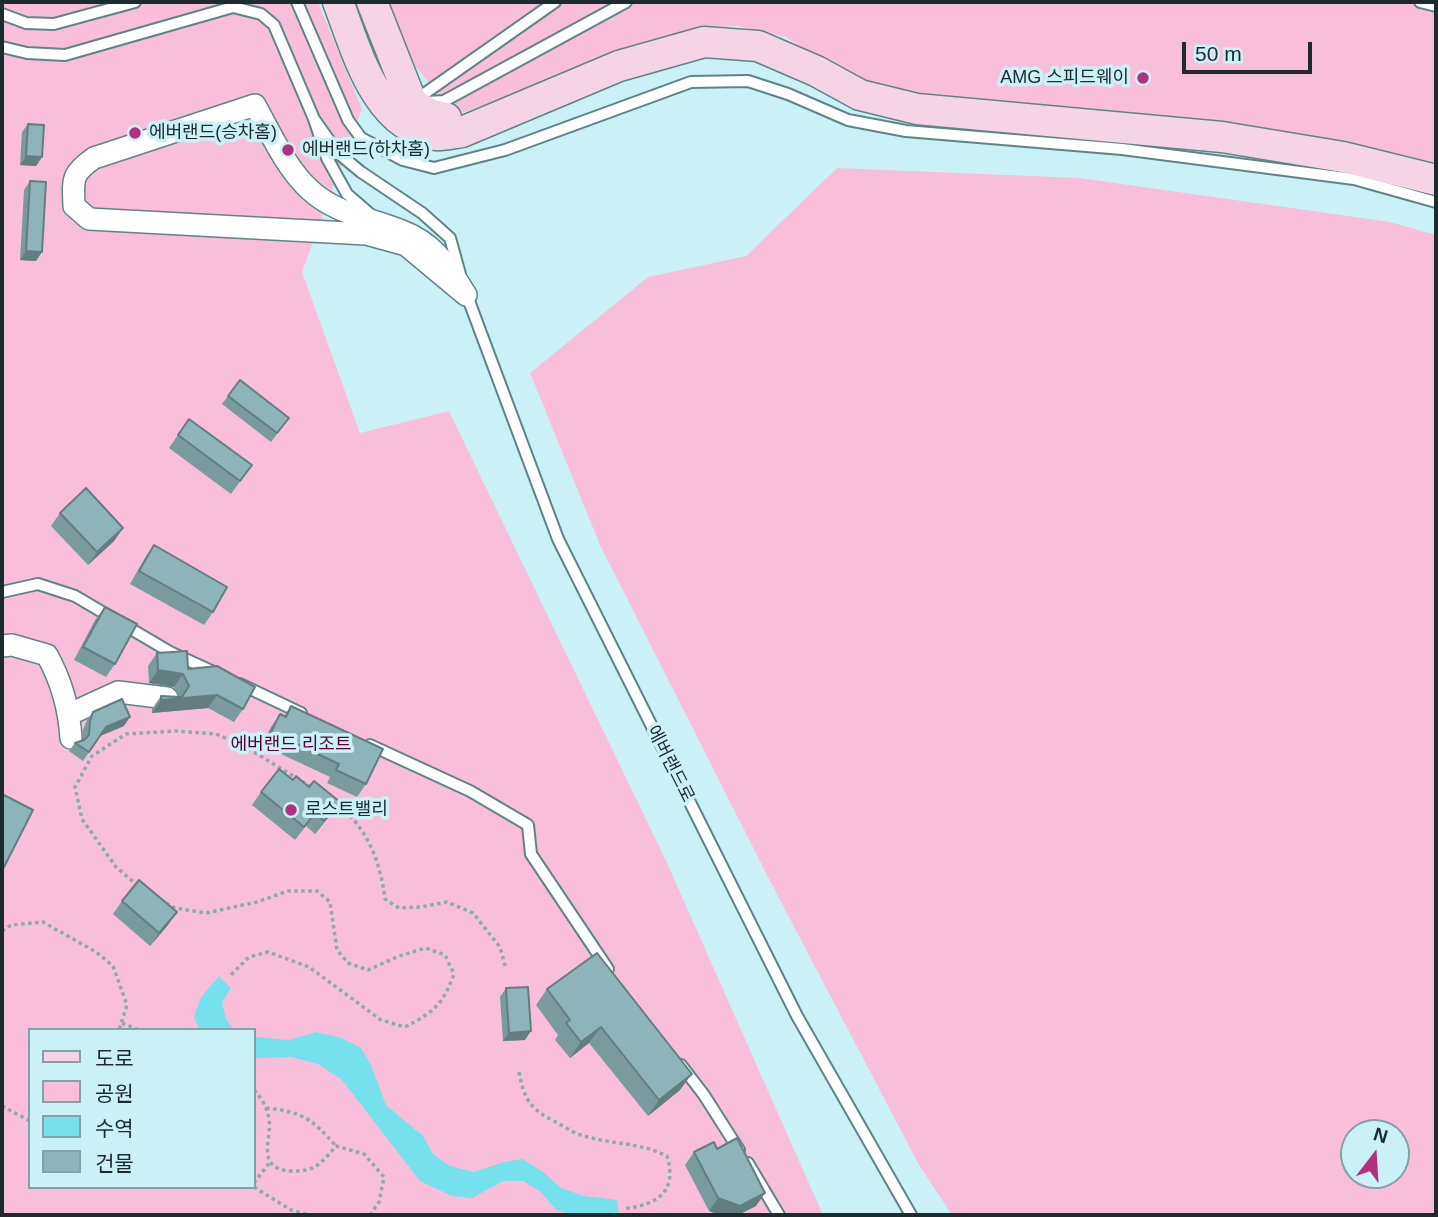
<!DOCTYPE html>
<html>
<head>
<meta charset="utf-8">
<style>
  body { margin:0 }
  #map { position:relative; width:1438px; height:1217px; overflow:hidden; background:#caf2f6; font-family:Arial,"Noto Sans KR",sans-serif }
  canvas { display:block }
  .frame { position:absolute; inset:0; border:4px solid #1c2b2d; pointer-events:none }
  .legend { position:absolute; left:28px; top:1028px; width:228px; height:161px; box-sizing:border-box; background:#caf2f6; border:2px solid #84a2a6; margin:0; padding:9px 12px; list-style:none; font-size:21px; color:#1c2b2d }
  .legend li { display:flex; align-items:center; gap:14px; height:35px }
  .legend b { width:35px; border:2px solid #84a2a6 }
  .north { position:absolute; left:1340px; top:1119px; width:70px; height:70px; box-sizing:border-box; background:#caf2f6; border:2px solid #84a2a6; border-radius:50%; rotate:17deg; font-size:19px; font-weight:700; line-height:28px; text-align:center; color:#1c2b2d }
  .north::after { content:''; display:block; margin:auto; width:24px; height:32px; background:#b1317d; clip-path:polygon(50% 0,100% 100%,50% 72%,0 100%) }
  .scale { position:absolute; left:1182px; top:42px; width:130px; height:32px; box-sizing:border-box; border:4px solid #1c2b2d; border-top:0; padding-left:9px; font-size:21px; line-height:24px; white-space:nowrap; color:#1c2b2d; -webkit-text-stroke:5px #caf2f6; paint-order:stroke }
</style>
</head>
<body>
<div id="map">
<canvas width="1438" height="1217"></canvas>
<div class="frame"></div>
<ul class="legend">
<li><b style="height:9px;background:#f4d4e5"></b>도로</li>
<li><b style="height:19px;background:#f9bfda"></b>공원</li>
<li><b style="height:19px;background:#74e1ec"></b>수역</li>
<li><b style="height:19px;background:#8db4b8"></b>건물</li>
</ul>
<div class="north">N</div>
<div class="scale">50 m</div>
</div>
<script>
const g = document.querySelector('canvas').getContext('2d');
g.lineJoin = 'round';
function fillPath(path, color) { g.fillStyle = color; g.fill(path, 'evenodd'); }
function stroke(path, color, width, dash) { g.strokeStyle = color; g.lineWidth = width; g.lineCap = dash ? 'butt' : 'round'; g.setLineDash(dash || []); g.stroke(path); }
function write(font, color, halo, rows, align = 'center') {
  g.font = font + ' Arial,"Noto Sans KR",sans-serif'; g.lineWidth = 7; g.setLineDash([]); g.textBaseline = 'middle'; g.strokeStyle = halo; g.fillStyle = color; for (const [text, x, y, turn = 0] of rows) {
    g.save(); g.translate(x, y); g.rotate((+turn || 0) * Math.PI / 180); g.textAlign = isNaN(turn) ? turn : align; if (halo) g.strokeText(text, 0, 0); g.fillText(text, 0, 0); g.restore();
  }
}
const green = new Path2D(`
  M2,2H318L362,109L302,272L360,433L449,411L668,865L823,1215H2ZM30,1030H254V1187H30Z
  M388,2H1436V168L869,89L815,57L786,37L738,26L696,28L577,69L457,115L415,66Z
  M837,168L1080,178L1390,222L1436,235V1215H952L919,1165L768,877L600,545L530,373L648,277L746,256ZM1354,1133H1396V1175H1354Z`);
const water = new Path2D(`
  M219,976L231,988L222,1002L226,1019L234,1030H200L194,1017L201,997Z
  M316,1032L342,1038L361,1048L371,1065L386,1105L423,1136L433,1154L450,1166L474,1172L504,1162L522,1159L542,1171L561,1188L584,1196L617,1200L619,1215H575L556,1210L541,1192L523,1181H503L472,1198L452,1196L420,1181L342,1080L318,1064L291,1057L254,1058V1037L289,1040Z`);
const path = new Path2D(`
  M334,802C367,826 380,860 385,899L399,908L421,907L447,902L473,913L500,947L506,969
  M138,886L116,867L82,819L75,787L92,756L126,734L176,731L216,734L244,746L313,788
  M166,903L175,908L206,913L257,902L288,891H317L330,902L337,950L348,963L368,970L399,956L426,948L445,955L454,974C443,1004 434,1012 405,1027L381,1020L309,967L268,952L249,957L229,977
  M2,931L11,925L43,922L96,952L113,966L127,1005L119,1030
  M122,1023L139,1030
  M519,1072C524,1099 530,1109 554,1121C562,1125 570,1131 578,1134C609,1145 637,1141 667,1156C678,1193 656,1205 623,1209
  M254,1090C262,1099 267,1107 269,1119C272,1140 255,1168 290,1171C316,1172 320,1164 336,1146L364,1154L384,1177L379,1202L370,1215
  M2,1106L30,1121
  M266,1108C303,1112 312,1119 336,1146
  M254,1183L270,1162
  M254,1187L291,1210L309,1215`);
const lane = new Path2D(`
  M297,2L348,120L361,138L403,160L434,168L505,150L691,82L748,81L788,94L848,120L906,131L1122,149L1354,179L1436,202
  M1420,2L1436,6
  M2,14L26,23L54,24L135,2
  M2,47L27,53L65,55L233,7L261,14L274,25L314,119L327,158L347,194L369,213
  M414,101L555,2
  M425,102L444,101L626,2
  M314,119L338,153L361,172L422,213L450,238L460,274
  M466,293L558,539L797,1016L911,1215
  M2,592L38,584L75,596L170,652L216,673
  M240,684L301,713
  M370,745L470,791L528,825L531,854L608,969
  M681,1065L704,1095L739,1150
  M748,1163L779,1215`);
const street = new Path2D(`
  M255,105C271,134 286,168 310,190C339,217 380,219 413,236C438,249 452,272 466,295L406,245L366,234L89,219L74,206C73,179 71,174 94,158Z
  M2,646L12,645L47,655C62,682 69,707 71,738
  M70,714L118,692L167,698`);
const secondary = new Path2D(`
  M338,2C356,48 375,127 435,135C443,136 454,133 462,132L619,66L704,42L758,46L816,71L860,95L917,109L1222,137L1343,157L1436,180
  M372,2L412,103L429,114L446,118`);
const wall = new Path2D(`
  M28,124L42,157L36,166L20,165L22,132Z
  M30,181L36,261L20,260L24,190Z
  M240,380L289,418L271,442L222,404Z
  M189,419L252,465L231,494L169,448Z
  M60,513L123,528L114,541L88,565L51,526Z
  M154,545L213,612L204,625L130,584L145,558Z
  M105,607L115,664L106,677L74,660L95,620Z
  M157,653L188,669L243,709L234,722L208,708L152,713V709L161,696L179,697L174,687L149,683L148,666Z
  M291,706L366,784L357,797L327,783L330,777L262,745L271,727L280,714L284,716Z
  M93,712L124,726L100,736L83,761L69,751L75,743L83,741V730L87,720Z
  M261,792L330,815L315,834L306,826L295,840L252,805Z
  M122,901L168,925L150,946L113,914Z
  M597,953L680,1090L648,1116L589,1043L570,1058L555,1040L558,1035L536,1005L547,989Z
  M506,988L525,1040L503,1041L500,997Z
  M717,1149L756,1206L738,1215H720L709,1211L685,1165L694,1152Z`);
const shadedWall = new Path2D(`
  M26,156L42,157L36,166L20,165Z
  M26,251L42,252L36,261L20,260Z
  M123,528L114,541L88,565L97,552Z
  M158,670L183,674L174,687L149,683Z
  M217,695L208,708L152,713L161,700Z
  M130,717L124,726L100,736L106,727Z
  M340,802L330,815L315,834L324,821Z
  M177,912L168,925L150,946L159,933Z
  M601,1027L589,1043L570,1058L581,1042Z
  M531,1031L525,1040L503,1041L509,1033Z
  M692,1074L680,1090L648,1116L659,1100Z
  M765,1193L756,1206L738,1215H720L709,1211L718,1198Z`);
const building = new Path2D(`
  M28,124L44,125L42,157L26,156Z
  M30,181L46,182L42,252L26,251Z
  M240,380L289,418L277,433L228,396Z
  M189,419L252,465L240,481L178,435Z
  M86,488L123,528L97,552L60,513Z
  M154,545L227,587L213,612L139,571Z
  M105,607L137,624L115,664L83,647Z
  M187,651L188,669L217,666L255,687L243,709L217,695L161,700V696L182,697L189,686L183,674L158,670L157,653Z
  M122,699L130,717L106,727L89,752L75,743L84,740L89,735L90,721L93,712Z
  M291,706L383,749L366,784L336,770L339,764L271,732L280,714L286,717Z
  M279,769L293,780L296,776L309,787L314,781L340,802L324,821L315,813L304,827L261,792Z
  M2,794L33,810L2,871Z
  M139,880L177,912L159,933L122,901Z
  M597,953L692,1074L659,1100L601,1027L581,1042L566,1023L570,1020L547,989Z
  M528,987L531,1031L509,1033L506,988Z
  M737,1138L765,1193L740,1206L718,1198L694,1152L714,1142L717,1149Z`);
const markers = [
  [1143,78,7,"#b1317d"],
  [135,133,7,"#b1317d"],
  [288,150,7,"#b1317d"],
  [291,810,7,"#b1317d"]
];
const poiNames = [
  ["AMG 스피드웨이",1129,78,"right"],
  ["에버랜드(승차홈)",149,133],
  ["에버랜드(하차홈)",302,150],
  ["로스트밸리",305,810]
];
const parkNames = [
  ["에버랜드 리조트",291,745]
];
const streetNames = [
  ["에버랜드로",670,764,63]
];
fillPath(green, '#f9bfda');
fillPath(water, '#74e1ec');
stroke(lane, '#5f8488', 14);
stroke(street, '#5f8488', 24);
stroke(secondary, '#5f8488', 33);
stroke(path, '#8baaad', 3.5, [3.5, 3.5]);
stroke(lane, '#fff', 10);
stroke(street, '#fff', 21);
stroke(secondary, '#f4d4e5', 30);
fillPath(wall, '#799b9e');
fillPath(shadedWall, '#637e81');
fillPath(building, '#8db4b8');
stroke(building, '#637e81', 2);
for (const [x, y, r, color] of markers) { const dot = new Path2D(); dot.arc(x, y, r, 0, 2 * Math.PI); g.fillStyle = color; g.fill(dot); stroke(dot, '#caf2f6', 2.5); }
write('18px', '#1c2b2d', '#caf2f6', poiNames, 'left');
write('18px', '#5b003b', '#caf2f6', parkNames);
write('18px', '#1c2b2d', '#caf2f6', streetNames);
</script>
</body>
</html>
